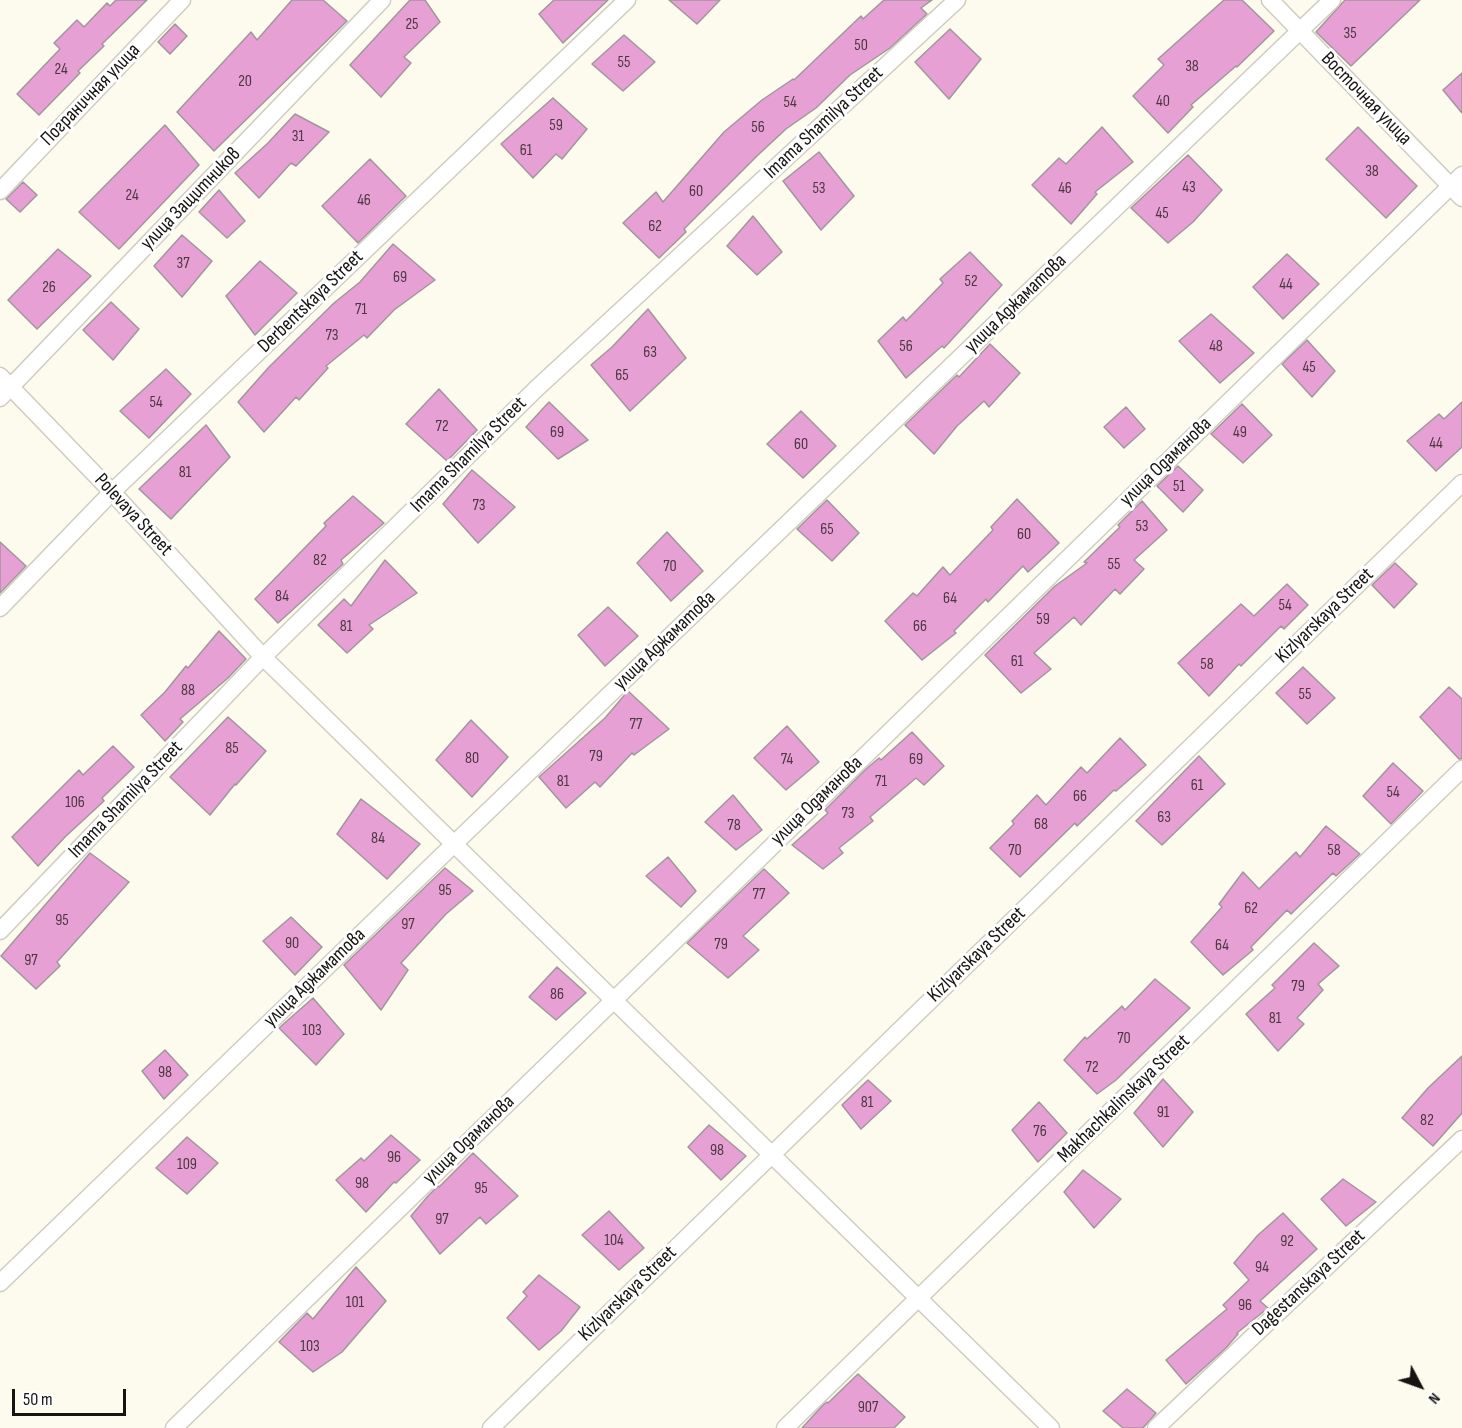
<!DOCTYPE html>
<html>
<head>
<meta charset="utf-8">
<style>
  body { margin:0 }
  #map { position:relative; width:1462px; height:1428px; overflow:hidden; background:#fdfbee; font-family:"Sofia Sans Condensed",sans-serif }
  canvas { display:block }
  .north { position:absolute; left:1390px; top:1356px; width:60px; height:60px; -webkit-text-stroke:4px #fff; paint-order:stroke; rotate:131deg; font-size:16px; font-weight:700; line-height:24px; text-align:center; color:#151410 }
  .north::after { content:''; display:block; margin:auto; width:21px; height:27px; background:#151410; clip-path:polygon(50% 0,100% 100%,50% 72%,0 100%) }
  .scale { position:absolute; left:12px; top:1389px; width:114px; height:27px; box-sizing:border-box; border:3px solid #151410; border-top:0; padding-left:8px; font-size:18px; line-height:21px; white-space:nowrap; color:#151410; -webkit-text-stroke:4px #fff; paint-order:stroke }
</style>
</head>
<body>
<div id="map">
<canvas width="1462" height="1428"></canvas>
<div class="north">N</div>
<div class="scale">50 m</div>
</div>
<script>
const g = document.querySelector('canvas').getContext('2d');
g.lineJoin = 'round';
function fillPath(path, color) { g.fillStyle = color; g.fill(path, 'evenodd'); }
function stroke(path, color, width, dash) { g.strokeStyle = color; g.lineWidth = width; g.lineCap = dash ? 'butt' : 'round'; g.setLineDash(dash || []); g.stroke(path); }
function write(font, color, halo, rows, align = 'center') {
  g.font = font + ' "Sofia Sans Condensed",sans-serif'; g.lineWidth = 6; g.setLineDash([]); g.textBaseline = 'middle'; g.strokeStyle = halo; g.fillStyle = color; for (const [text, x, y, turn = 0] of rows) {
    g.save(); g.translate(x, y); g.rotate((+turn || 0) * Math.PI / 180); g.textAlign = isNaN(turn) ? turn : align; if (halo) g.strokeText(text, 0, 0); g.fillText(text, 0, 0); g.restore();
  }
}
const building = new Path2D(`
  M116,0H147L102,44L104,46L78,71L80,73L39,115L17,94L60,49L54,43L77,20L84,27L107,3L110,6Z
  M292,0H323L347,21L214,151L177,112L251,32L257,40Z
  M410,0H425L440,22L404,57L411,63L381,97L350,65Z
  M554,0H608L563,43L539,14Z
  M669,0H720L697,24Z
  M884,0H932L921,8L927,14L890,48L850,75L816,108L786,129L758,155L684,229L686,232L659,258L623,223L656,192L663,202L724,132L762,100L793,79L794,80L861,16L863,19Z
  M1224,0H1242L1274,31L1237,67L1236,66L1191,105L1193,107L1168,133L1133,96L1164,65L1158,59Z
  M1345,0H1420L1351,66L1316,32Z
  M175,24L187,36L170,54L158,42Z
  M950,29L981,59L949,99L915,62Z
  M624,35L655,62L623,91L592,64Z
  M1462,73V113L1443,90Z
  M553,98L587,129L562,159L556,154L533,178L501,144Z
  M295,114L329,132L296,166L291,163L259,198L235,173L268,143Z
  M165,125L199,165L119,249L79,212Z
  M1102,127L1133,162L1095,192L1097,194L1071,224L1032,185L1059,158L1066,164Z
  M1358,127L1417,186L1386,218L1326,159Z
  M819,152L854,196L821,230L783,181Z
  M1188,155L1222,190L1193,222L1168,243L1131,208Z
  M370,159L406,196L358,243L322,206Z
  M23,182L37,195L20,212L6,199Z
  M219,190L245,221L227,238L199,212Z
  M753,216L782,252L757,275L727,246Z
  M182,235L212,261L182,297L154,266Z
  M393,244L435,280L394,310L367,338L364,335L326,366L328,368L299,400L296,397L264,432L238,402L269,367L334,303L360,282Z
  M58,249L91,276L37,329L8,300Z
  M970,252L1002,285L944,348L942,346L906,378L878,341L903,317L906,321L943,283L940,279Z
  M1287,254L1319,284L1283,319L1253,287Z
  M260,261L297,293L255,335L226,296Z
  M111,302L139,329L113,360L83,330Z
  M648,309L686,358L630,411L591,365L612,347Z
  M1211,314L1254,353L1220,383L1179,341Z
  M1307,340L1335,371L1312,397L1282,364Z
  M990,344L1020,373L989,407L984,401L957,426L934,454L905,425L957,375L959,377Z
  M166,369L191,394L149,438L120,411Z
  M439,389L477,430L447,461L406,424Z
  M549,402L588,440L558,459L526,427Z
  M1462,402V447L1436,471L1407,441L1439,414L1444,419Z
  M1242,404L1272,435L1243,463L1211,434Z
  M1126,407L1145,429L1124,448L1104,427Z
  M801,411L836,446L803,478L767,444Z
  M206,425L230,457L171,519L139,489Z
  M1178,466L1203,490L1183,512L1157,486Z
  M472,470L515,507L478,543L443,504Z
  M353,496L384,523L341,560L343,564L278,623L255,599L326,526L324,523Z
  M1017,499L1059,543L1028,572L1023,566L988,602L986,599L954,631L956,633L922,660L885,621L913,593L917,596L943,567L950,575L993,530L991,527Z
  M827,500L859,533L832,561L797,529Z
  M1142,501L1167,530L1134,560L1144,569L1120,594L1115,589L1081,625L1074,617L1034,653L1051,669L1021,693L985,655L1055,586L1087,563L1084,562L1120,527L1118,525Z
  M667,532L703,571L671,601L637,563Z
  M0,542L26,566L0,593Z
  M385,560L417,593L369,625L373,629L347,653L318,625L344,599L351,606Z
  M1395,563L1417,584L1394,608L1372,585Z
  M1287,584L1308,605L1284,629L1281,626L1241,666L1239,664L1209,696L1178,663L1241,604L1254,616Z
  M608,607L638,636L605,666L578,635Z
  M219,631L246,659L228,678L180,719L183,722L165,741L141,715L165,692L186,666L188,668Z
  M1303,667L1335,698L1307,724L1276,693Z
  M1449,687L1462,699V759H1459L1420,717Z
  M628,691L669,729L634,755L632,753L600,787L595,782L566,808L539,777L605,718Z
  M228,717L266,751L236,785L235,784L210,815L170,777Z
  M471,720L508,757L472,797L436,760Z
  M787,726L819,762L786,790L754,758Z
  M912,732L944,766L924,785L916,778L870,817L873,821L839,848L843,853L823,869L792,845L828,813L825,810L865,770L879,758L881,760Z
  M1120,738L1146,765L1116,791L1114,790L1077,826L1075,823L1020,877L990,848L1014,824L1012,821L1037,795L1046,805L1081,767L1087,773Z
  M113,746L134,767L102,798L104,801L65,837L38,866L12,837L79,770L83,775Z
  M1199,756L1225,784L1162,845L1136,821Z
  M1393,763L1423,791L1391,824L1363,796Z
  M733,795L762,830L736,850L705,822Z
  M361,799L420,844L387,879L337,834Z
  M1326,826L1360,854L1336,876L1333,873L1291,914L1287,910L1251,947L1253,950L1223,975L1191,942L1222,907L1219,904L1243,872L1259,889L1296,852L1300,857Z
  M90,853L129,882L57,962L60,966L36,989L1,956Z
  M668,857L696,891L681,907L646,876Z
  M445,868L473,891L446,914L401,963L408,970L381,1010L344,965Z
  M764,869L789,893L743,936L759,950L728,978L687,943Z
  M291,917L322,947L295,975L263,941Z
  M1314,943L1339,966L1318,984L1323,990L1297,1018L1304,1024L1278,1051L1246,1014L1275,988L1272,985Z
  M557,967L586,993L556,1020L529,997Z
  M1155,979L1190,1008L1116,1080L1097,1094L1064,1060L1085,1037L1087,1039L1122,1006L1125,1010Z
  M313,998L344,1034L316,1065L279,1028Z
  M165,1050L188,1075L164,1099L142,1071Z
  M1462,1056V1113L1433,1146L1402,1118L1428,1088Z
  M1163,1079L1193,1112L1163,1147L1134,1113Z
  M868,1080L891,1101L861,1129L842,1105Z
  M1039,1102L1067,1133L1038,1162L1012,1130Z
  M709,1125L746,1156L721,1180L688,1147Z
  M391,1135L420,1160L396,1183L394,1182L366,1212L336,1180L361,1158L364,1161Z
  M187,1137L218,1163L187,1194L156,1168Z
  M473,1153L518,1196L486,1224L480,1217L440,1254L411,1216L428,1196L438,1186L439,1187Z
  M1083,1170L1121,1199L1094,1228L1064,1192Z
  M1343,1179L1376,1202L1346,1226L1321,1199Z
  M609,1211L644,1248L619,1270L582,1235Z
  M1283,1213L1317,1249L1260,1301L1268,1308L1237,1333L1238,1334L1225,1349L1186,1384L1166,1360L1227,1309L1223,1305L1249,1280L1234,1263L1258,1235Z
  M356,1267L386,1301L342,1352L313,1372L279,1342L307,1313L313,1319Z
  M539,1275L580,1307L561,1331L539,1350L507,1318L527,1296L523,1292Z
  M858,1374L905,1417L894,1428H802L824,1404L827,1402L828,1403Z
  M1127,1389L1156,1413L1143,1428H1123L1103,1411Z`);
const minor = new Path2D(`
  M1270,0L1462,198
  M0,191L182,0
  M0,376L112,492L263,657L1051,1428
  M0,398L382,0
  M0,608L112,492L627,0
  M0,931L263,657L536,389L957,0
  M0,1283L454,844L1332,0
  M174,1428L1462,175
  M491,1428L1462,483
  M785,1428L1462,769
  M1156,1428L1462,1139`);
const numberNames = [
  ["25",412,25],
  ["35",1350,34],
  ["50",861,46],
  ["55",624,63],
  ["38",1192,67],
  ["24",61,70],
  ["20",245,82],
  ["40",1163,102],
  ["54",790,103],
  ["59",556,126],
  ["56",758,128],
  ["31",298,137],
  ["61",526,151],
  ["38",1372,172],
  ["43",1189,188],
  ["53",819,189],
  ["46",1065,189],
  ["60",696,192],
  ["24",132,196],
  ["46",364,201],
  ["45",1162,214],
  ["62",655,227],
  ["37",183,264],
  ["69",400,278],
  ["52",971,282],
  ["44",1286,285],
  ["26",49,288],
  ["71",361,310],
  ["73",332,336],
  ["56",906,347],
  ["48",1216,347],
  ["63",650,353],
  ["45",1309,368],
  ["65",622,376],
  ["54",156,403],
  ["72",442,427],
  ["69",557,433],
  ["49",1240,433],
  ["44",1436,444],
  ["60",801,445],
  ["81",185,473],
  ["51",1179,487],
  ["73",479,506],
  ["53",1142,527],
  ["65",827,530],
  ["60",1024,535],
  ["82",320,561],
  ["55",1114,565],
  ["70",670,567],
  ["84",282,597],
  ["64",950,599],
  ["54",1285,606],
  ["59",1043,620],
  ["81",346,627],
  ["66",920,627],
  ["61",1017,662],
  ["58",1207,665],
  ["88",188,691],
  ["55",1305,695],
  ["77",636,725],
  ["85",232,749],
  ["79",596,757],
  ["80",472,759],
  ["74",787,760],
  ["69",916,760],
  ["81",563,782],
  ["71",881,782],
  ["61",1197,786],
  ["54",1393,793],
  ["66",1080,797],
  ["106",75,803],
  ["73",848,814],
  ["63",1164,818],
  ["68",1041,825],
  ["78",734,826],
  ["84",378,839],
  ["70",1015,851],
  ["58",1334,851],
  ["95",445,891],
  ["77",759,895],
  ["62",1251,909],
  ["95",62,921],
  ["97",408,925],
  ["90",292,944],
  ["79",721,945],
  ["64",1222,946],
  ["97",31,961],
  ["79",1298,987],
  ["86",557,995],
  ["81",1275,1019],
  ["103",312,1031],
  ["70",1124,1039],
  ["72",1092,1068],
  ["98",165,1073],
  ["81",867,1103],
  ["91",1163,1113],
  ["82",1427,1121],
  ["76",1040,1132],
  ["98",717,1151],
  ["96",394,1158],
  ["109",187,1165],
  ["98",362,1184],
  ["95",481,1189],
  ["97",442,1220],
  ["104",614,1241],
  ["92",1287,1242],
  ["94",1262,1268],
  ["101",355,1303],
  ["96",1245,1306],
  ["103",310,1347],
  ["907",868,1408]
];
const streetNames = [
  ["Пограничная улица",91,95,-46],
  ["Восточная улица",1366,99,46],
  ["Imama Shamilya Street",824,123,-43],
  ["улица Защитников",191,199,-46],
  ["Derbentskaya Street",311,302,-44],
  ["улица Аджаматова",1016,304,-44],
  ["Imama Shamilya Street",469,455,-45],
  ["улица Одаманова",1166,462,-44],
  ["Polevaya Street",133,515,47],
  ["Kizlyarskaya Street",1325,616,-44],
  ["улица Аджаматова",665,641,-44],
  ["Imama Shamilya Street",126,800,-46],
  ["улица Одаманова",817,801,-44],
  ["Kizlyarskaya Street",977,955,-44],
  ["улица Аджаматова",315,978,-44],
  ["Makhachkalinskaya Street",1124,1099,-44],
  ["улица Одаманова",469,1140,-44],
  ["Dagestanskaya Street",1309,1283,-43],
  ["Kizlyarskaya Street",628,1294,-44]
];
fillPath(building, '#e7a0d3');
stroke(building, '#a1969d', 1.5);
stroke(minor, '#cfcdc1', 19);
stroke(minor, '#fff', 16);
write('16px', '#4a3741', null, numberNames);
write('20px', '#151410', '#fff', streetNames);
</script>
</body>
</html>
